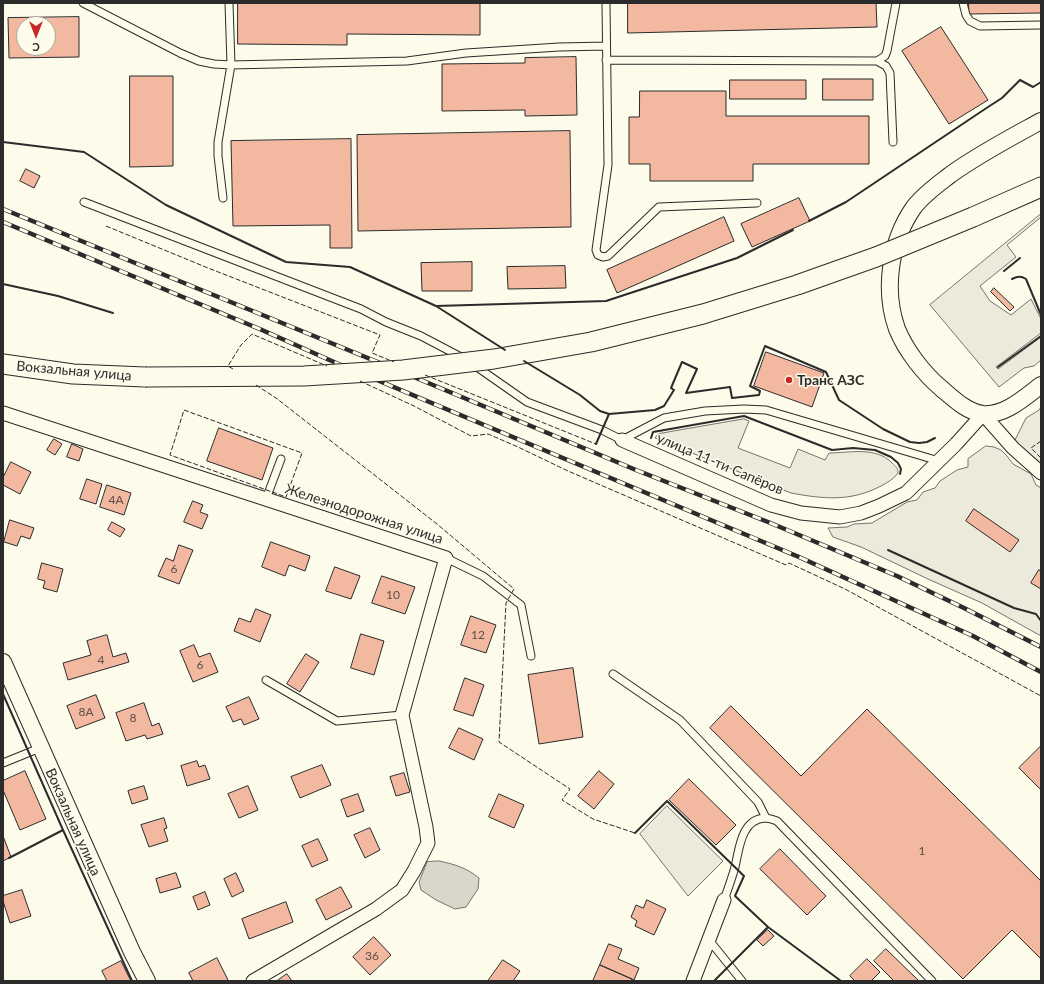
<!DOCTYPE html>
<html>
<head>
<meta charset="utf-8">
<style>
  body { margin:0 }
  #map { position:relative; width:1044px; height:984px; overflow:hidden; background:#fdfbea; font-family:Lato,sans-serif }
  canvas { display:block }
  .frame { position:absolute; inset:0; border:4px solid #2b2b2b; pointer-events:none }
  .north { position:absolute; left:16px; top:16px; width:40px; height:40px; box-sizing:border-box; background:#fdfbea; border:1px solid #a9a89e; border-radius:50%; rotate:180deg; font-size:11px; font-weight:700; line-height:16px; text-align:center; color:#2b2b2b }
  .north::after { content:''; display:block; margin:auto; width:14px; height:18px; background:#c62828; clip-path:polygon(50% 0,100% 100%,50% 72%,0 100%) }
</style>
</head>
<body>
<div id="map">
<canvas width="1044" height="984"></canvas>
<div class="frame"></div>
<div class="north">С</div>
</div>
<script>
const g = document.querySelector('canvas').getContext('2d');
g.lineJoin = 'round';
function fillPath(path, color) { g.fillStyle = color; g.fill(path, 'evenodd'); }
function stroke(path, color, width, dash) { g.strokeStyle = color; g.lineWidth = width; g.lineCap = dash ? 'butt' : 'round'; g.setLineDash(dash || []); g.stroke(path); }
function write(font, color, halo, rows, align = 'center') {
  g.font = font + ' Lato,sans-serif'; g.lineWidth = 3; g.setLineDash([]); g.textBaseline = 'middle'; g.strokeStyle = halo; g.fillStyle = color; for (const [text, x, y, turn = 0] of rows) {
    g.save(); g.translate(x, y); g.rotate((+turn || 0) * Math.PI / 180); g.textAlign = isNaN(turn) ? turn : align; if (halo) g.strokeText(text, 0, 0); g.fillText(text, 0, 0); g.restore();
  }
}
const green = new Path2D(`
  M1041,214V217L1007,245L1016,257L980,286L990,301L1011,315L1031,299L1041,319V333L996,367L998,369L1041,337V360L1034,366L1024,368L999,387L930,305Z
  M1041,407V465L1022,453L1015,440L1026,418L1039,410Z
  M744,419L749,421L738,448L790,468L798,449L825,460L829,453C849,453 876,446 892,463C896,467 898,468 898,473C894,479 888,482 881,486C850,502 824,499 791,493L655,438L658,434Z
  M986,446L994,447L1001,450L1007,456L1013,464L1031,474L1036,485L1041,488V636L982,603L928,579L861,547L833,537L828,528L847,527L854,524L872,523L907,502L917,500L923,492L935,488L940,481L957,470L968,467V459Z`);
const parking = new Path2D(`
  M667,806L723,861L688,896L640,834Z`);
const water = new Path2D(`
  M439,861C454,864 467,868 479,878L478,889L466,907L455,909L436,900L421,890L419,882L427,862Z`);
const building = new Path2D(`
  M238,3H480V35L347,34V45L238,44Z
  M628,3H876L877,27L628,33Z
  M969,3H1041V13L969,14Z
  M79,17V57L9,58L8,18ZM24,24H48V48H24Z
  M941,27L988,100L949,124L902,51Z
  M576,57L577,115L525,116V110L442,111V64L525,63V58Z
  M130,76H173V166L130,167Z
  M823,79H873V100H823Z
  M730,80H806V99H730Z
  M640,91H726V116H869V164H753V181H650V164H629V117H639Z
  M570,131L571,227L358,231L357,135Z
  M351,139L352,248H330V225L233,226L231,141Z
  M26,169L40,176L34,188L20,181Z
  M799,198L810,221L752,247L741,224Z
  M724,217L734,241L617,293L607,270Z
  M472,262V291H422L421,263Z
  M565,266L566,288L508,289L507,267Z
  M994,288L1014,307L1010,311L991,292Z
  M766,352L824,373L812,407L754,386Z
  M219,428L273,448L262,480L207,461Z
  M54,439L62,444L55,455L47,450Z
  M72,444L83,449L79,461L67,457Z
  M11,462L31,472L20,494L3,485V478Z
  M87,479L102,484L96,504L80,499Z
  M107,485L131,493L124,515L100,507Z
  M193,501L203,505L200,512L208,515L202,529L184,522Z
  M974,509L1019,540L1010,552L966,521Z
  M10,520L34,528L30,539L21,536L17,546L4,542Z
  M112,522L125,529L120,537L108,530Z
  M271,542L310,556L305,571L289,565L285,576L262,567Z
  M179,545L193,550L179,584L158,576L166,558L173,561Z
  M42,563L63,569L57,592L43,588L45,581L38,579Z
  M335,567L360,576L351,599L326,591Z
  M1039,570L1041,571V589L1031,583Z
  M382,576L415,587L405,614L372,603Z
  M256,609L271,615L260,642L234,631L239,618L250,622Z
  M471,616L496,625L486,653L461,645Z
  M361,634L384,641L374,675L351,668Z
  M107,635L113,657L126,653L129,662L68,680L63,663L91,655L87,641Z
  M194,645L199,657L210,653L218,672L193,682L180,651Z
  M306,654L319,662L300,692L287,684Z
  M573,668L583,737L539,744L528,675Z
  M465,678L484,685L473,716L454,710Z
  M96,695L105,718L76,729L67,706Z
  M249,697L259,719L244,725L241,719L233,722L226,707Z
  M144,703L152,726L159,723L163,734L147,739L145,735L126,741L116,713Z
  M731,706L801,776L867,709L1041,881V959L1012,930L963,979L710,728Z
  M459,728L483,739L474,760L449,748Z
  M1041,746V790L1019,768Z
  M197,761L199,767L205,765L210,779L187,786L181,766Z
  M322,765L331,785L300,798L291,777Z
  M25,771L46,819L20,830L3,790V781Z
  M599,771L614,784L594,809L578,796Z
  M404,773L410,792L396,796L390,777Z
  M689,779L736,825L716,845L669,800Z
  M144,786L148,799L132,804L128,791Z
  M248,786L258,810L239,818L228,794Z
  M358,794L364,811L347,817L341,800Z
  M499,794L524,805L514,828L489,817Z
  M164,818L167,828L164,829L168,841L149,847L141,825Z
  M370,828L380,850L365,858L354,835Z
  M3,836L11,857L3,861Z
  M318,839L328,860L312,867L302,846Z
  M780,849L826,896L807,915L760,869Z
  M176,873L181,887L160,893L156,879Z
  M236,873L244,891L232,897L224,879Z
  M341,887L352,907L326,920L316,900Z
  M22,890L31,916L10,923L3,901V896Z
  M205,892L210,905L198,910L193,897Z
  M647,900L666,909L654,935L635,926L637,921L631,917L636,905L643,908Z
  M286,902L293,922L249,939L242,919Z
  M768,930L774,936L763,946L757,940Z
  M374,937L391,955L370,975L353,957Z
  M609,944L622,949L618,959L639,968L634,980L600,965Z
  M886,949L918,980L917,981H894L874,961Z
  M217,958L228,980L226,981H193L189,973Z
  M867,959L880,972L871,981H855L850,976Z
  M503,960L520,971L513,981H488Z
  M121,961L131,981H107L102,971Z
  M600,965L632,979L631,981H593Z
  M287,974L292,981H277Z`);
const service = new Path2D(`
  M83,3L180,53L199,61L214,64L231,65L218,142V156L223,198
  M229,3L231,65L407,61L466,53L559,47L606,46
  M606,3L608,165L596,250L598,255L603,257L608,256L659,207L757,203
  M963,3L966,15L970,21L980,26L1041,25
  M606,60L877,61L886,66L890,73L893,142
  M877,61L885,56L887,51L896,3
  M84,202L361,309L386,322L421,336L463,358
  M474,365L527,402L602,430L622,440L664,418L705,411L744,409L766,410L939,461
  M266,499L281,459
  M446,558L483,576L521,605L531,656
  M613,674L680,720L758,802L766,818
  M266,680L337,721L402,715
  M3,763L40,748
  M724,900C728,889 732,878 735,867C739,850 741,819 765,818C769,818 774,820 777,821L932,981
  M709,940L742,981`);
const minor = new Path2D(`
  M3,413L446,558L402,715L426,827L428,843L414,871L402,890L376,909L253,981
  M622,440L771,505L801,513L840,517L861,513L879,506L906,493L956,444L983,414L1013,448L1041,473
  M693,981L724,900`);
const tertiary = new Path2D(`
  M1041,121C1010,138 979,154 950,175C937,185 924,194 914,207C890,241 883,290 897,329C906,351 924,374 942,389C954,399 967,412 983,414C1005,416 1025,397 1041,385
  M3,662L132,952L147,981`);
const secondary = new Path2D(`
  M973,217L1041,187
  M3,364L73,374L145,377`);
const rail = new Path2D(`
  M3,209L402,372L636,470L768,522L897,576L964,608L1041,647
  M3,222L262,330L334,362L799,557L973,636L1041,672`);
const secondaryBridge = new Path2D(`
  M145,377L304,376L403,370L494,359L591,342L703,314L797,285L876,257L973,217`);
const fence = new Path2D(`
  M106,226L208,268L380,335L372,353L394,362
  M233,369L228,366L241,345L252,334L327,366
  M425,375L596,444
  M360,381L414,406L471,436L488,434L518,447L568,471L786,565L789,563L845,589L1041,696
  M256,385L276,398L437,524L514,589L506,603L499,742L570,789L562,800L593,819L635,833
  M184,410L302,453L286,497L170,455Z
  M1041,441L1031,448L1041,458`);
const wall = new Path2D(`
  M3,142L84,152L166,205L286,262L350,267L436,306L505,350
  M809,221L846,202L988,107L1002,98L1020,80L1033,87L1041,82
  M1004,271L1020,258
  M1012,279C1018,276 1021,276 1026,279L1041,315
  M3,284L58,296L113,313
  M436,306L606,301L737,258L793,230
  M524,361L580,395L600,411L609,414L596,444
  M998,367L1041,336
  M609,414L655,410L664,406L674,390L671,388L682,362L697,369L686,393L730,387L732,398L759,395L760,391L750,386L765,346L826,372L839,400L883,429L910,442L919,443L927,442L935,438
  M651,438L653,432L744,416L832,450L853,448L875,450L891,457L898,463L901,469L900,474
  M888,550L1014,608L1036,614L1041,621
  M3,694L63,830L132,981
  M635,833L667,801L744,876L735,896L768,927L841,981
  M9,858L63,830
  M714,981L768,927`);
const markers = [
  [789,380,4,"#c62828"]
];
const numberNames = [
  ["4А",116,500],
  ["6",174,569],
  ["10",393,595],
  ["12",478,635],
  ["4",101,660],
  ["6",200,665],
  ["8А",86,712],
  ["8",133,718],
  ["1",922,851],
  ["36",372,956]
];
const streetNames = [
  ["Вокзальная улица",74,371,5],
  ["улица 11-ти Сапёров",720,464,23],
  ["Железнодорожная улица",364,514,18],
  ["Вокзальная улица",73,822,66]
];
const poiNames = [
  ["Транс АЗС",797,380]
];
fillPath(green, '#ecebdb');
stroke(green, '#74746e', 1);
fillPath(parking, '#eceadb');
stroke(parking, '#74746e', 1);
fillPath(water, '#d8d7c9');
stroke(water, '#74746e', 1);
fillPath(building, '#f2b8a0');
stroke(building, '#2b2b2b', 1);
stroke(service, '#2b2b2b', 9);
stroke(minor, '#2b2b2b', 15);
stroke(tertiary, '#2b2b2b', 18);
stroke(secondary, '#2b2b2b', 21);
stroke(service, '#fdfbea', 7);
stroke(minor, '#fdfbea', 13);
stroke(tertiary, '#fdfbea', 16);
stroke(secondary, '#fdfbea', 19);
stroke(rail, '#2b2b2b', 4.5);
stroke(rail, '#fdfbea', 3, [9]);
stroke(secondaryBridge, '#2b2b2b', 21, []);
stroke(secondaryBridge, '#fdfbea', 19);
stroke(fence, '#2b2b2b', 1, [5, 2]);
stroke(wall, '#2b2b2b', 2);
for (const [x, y, r, color] of markers) { const dot = new Path2D(); dot.arc(x, y, r, 0, 2 * Math.PI); g.fillStyle = color; g.fill(dot); stroke(dot, '#fdfbea', 1.5); }
write('12px', '#5d4e48', null, numberNames);
write('14px', '#2b2b2b', '#fdfbea', streetNames);
write('bold 14px', '#2b2b2b', '#fdfbea', poiNames, 'left');
</script>
</body>
</html>
